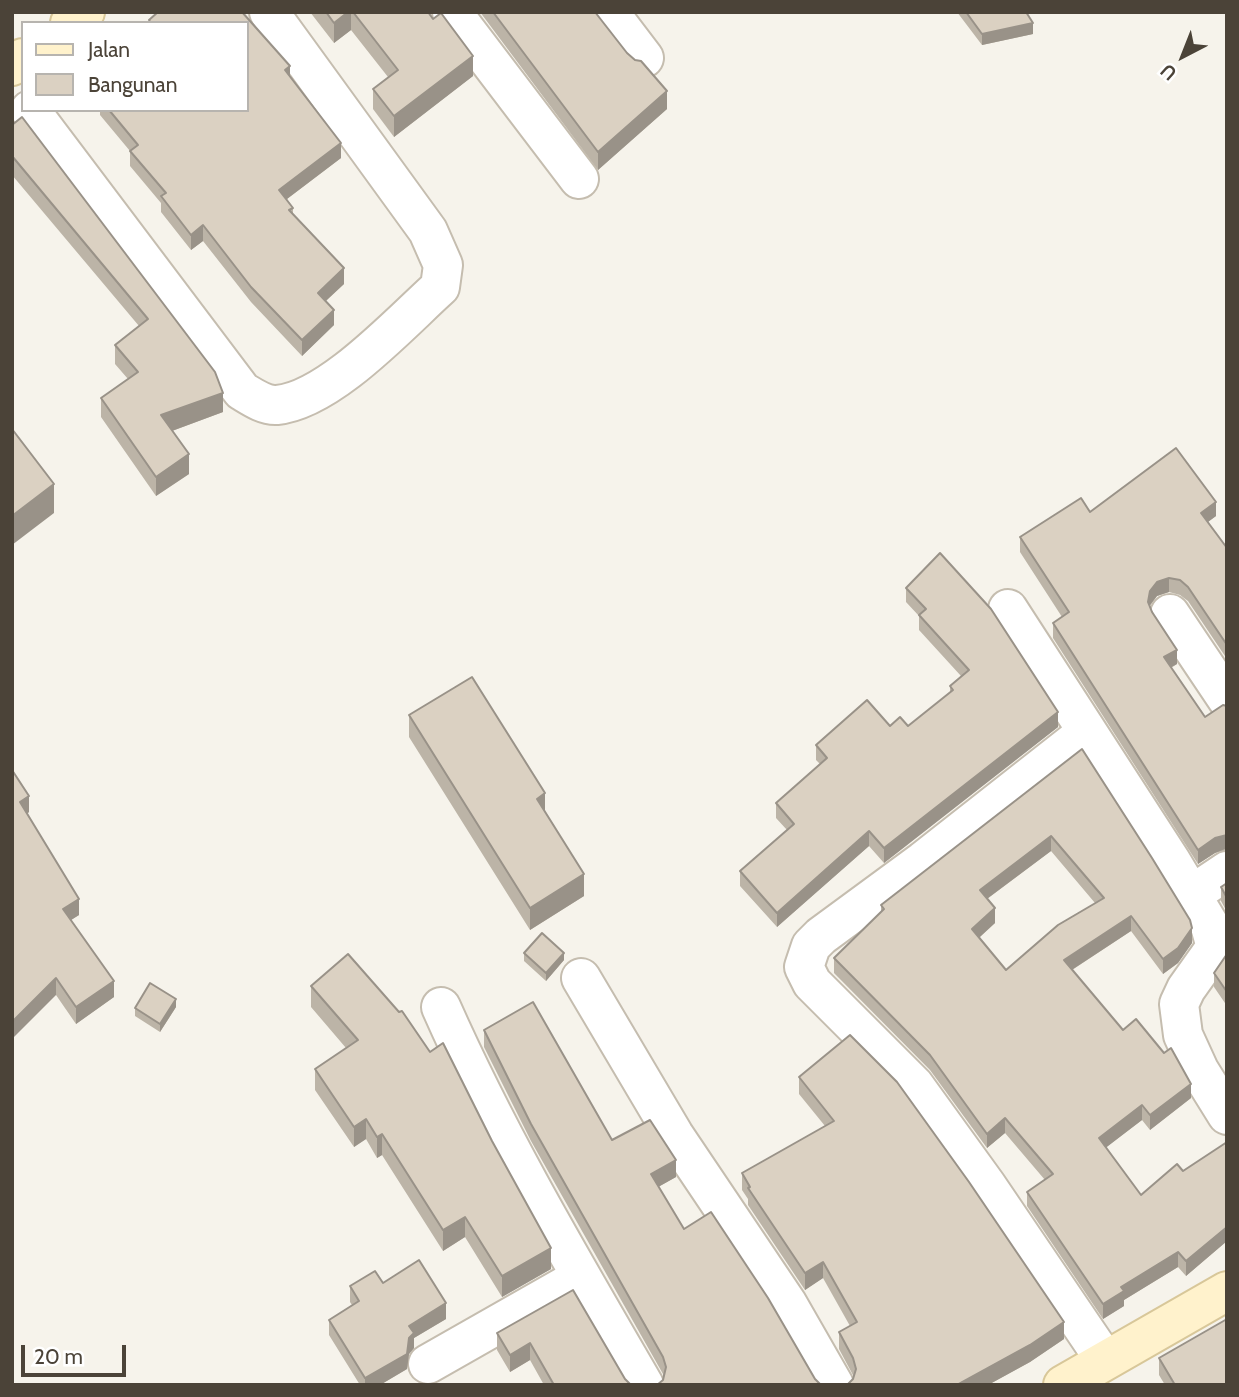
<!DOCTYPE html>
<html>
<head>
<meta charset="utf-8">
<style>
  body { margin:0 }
  #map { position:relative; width:1239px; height:1397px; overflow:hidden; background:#f6f3eb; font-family:Cabin,sans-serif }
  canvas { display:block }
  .frame { position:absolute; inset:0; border:14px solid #4b4338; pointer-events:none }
  .legend { position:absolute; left:21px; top:21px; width:228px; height:91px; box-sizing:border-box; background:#fff; border:2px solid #b7b4af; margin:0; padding:9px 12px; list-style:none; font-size:21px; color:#4b4338 }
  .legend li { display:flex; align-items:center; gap:14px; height:35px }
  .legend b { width:35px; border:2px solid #b7b4af }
  .north { position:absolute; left:1148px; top:21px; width:70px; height:70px; -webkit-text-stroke:5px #fff; paint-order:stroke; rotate:222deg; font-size:19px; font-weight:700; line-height:28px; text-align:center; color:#4b4338 }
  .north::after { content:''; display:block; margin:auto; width:24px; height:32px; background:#4b4338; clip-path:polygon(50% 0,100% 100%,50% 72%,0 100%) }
  .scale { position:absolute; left:21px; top:1345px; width:105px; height:32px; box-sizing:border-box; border:4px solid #4b4338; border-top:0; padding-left:9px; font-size:21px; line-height:24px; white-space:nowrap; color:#4b4338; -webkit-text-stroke:5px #fff; paint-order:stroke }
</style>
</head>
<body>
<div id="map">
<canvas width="1239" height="1397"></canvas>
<div class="frame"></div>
<ul class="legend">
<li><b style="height:9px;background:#fff2cc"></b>Jalan</li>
<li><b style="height:19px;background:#dbd1c2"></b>Bangunan</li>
</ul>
<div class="north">U</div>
<div class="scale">20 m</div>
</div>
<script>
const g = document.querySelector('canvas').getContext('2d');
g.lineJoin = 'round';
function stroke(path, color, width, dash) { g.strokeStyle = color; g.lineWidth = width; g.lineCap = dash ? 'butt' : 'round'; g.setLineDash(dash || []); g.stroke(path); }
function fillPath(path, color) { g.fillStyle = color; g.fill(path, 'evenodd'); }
const minor = new Path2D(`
  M452,12L579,179
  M609,12L644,58
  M30,110L242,391C252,397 265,406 277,405C330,400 400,323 440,287L443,265L428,231L269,12
  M1008,609L1171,861L1210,926L1215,944L1213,951L1186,989L1179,1004L1183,1035L1199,1070L1227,1115
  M1170,614L1227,699
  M1087,732L923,861L821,936L811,946L804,967L812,983L914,1085L987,1186L1105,1360
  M1191,895L1227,871
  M581,978L674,1135L787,1303L834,1385
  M441,1007C499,1138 572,1261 644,1385
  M428,1364L581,1277`);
const secondary = new Path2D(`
  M70,23L85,12
  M12,66L23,58
  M1063,1385L1227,1291`);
const wall = new Path2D(`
  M158,12H242L290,66V76L341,143V158L287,199L293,208V214L344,268V284L326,301L334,310V325L302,356L251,302L203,241L191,250L161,212V203L130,166V151L100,115V110H247V23H149V20Z
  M310,12H428L473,76L394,137L373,109V89L388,77L351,30L334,43Z
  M480,12H595L667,109L598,170Z
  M957,12H1026L1033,34L982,45Z
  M12,125L223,412L172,431L189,474L156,496L101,417V398L128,379L115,364V345L139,326L12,175Z
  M1090,512L1216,516L1208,522L1227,548V659L1188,601L1180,595L1169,592L1157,596L1150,606L1177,664L1171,668L1205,717L1227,706V850L1215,853L1198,864L1053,638V623L1062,617L1020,552V537Z
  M906,588L1058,727L884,863L869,846L777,927L740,886V871L787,830L776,818V803L820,764L816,760V745L890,726H908L950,693V686L961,676L919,630V616L906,602Z
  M409,715L545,811L584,896L530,930L409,737Z
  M1082,749L1192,943L1178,963L1163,974L1131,931L1072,970L1123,1030L1191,1098L1150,1130L1142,1120L1106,1147L1141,1195L1183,1171L1227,1142V1241L1186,1276L1178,1267L1124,1300V1306L1103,1319L1027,1206V1192L1045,1180L1005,1133L987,1148L930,1070L834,973V958L881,912V905ZM1051,851L1095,903L1006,970L979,938L995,923L987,899Z
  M12,770L29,812L27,814L79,915L71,920L114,997L76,1024L56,995Z
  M1227,883V912L1221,901V887Z
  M524,953L564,960L546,981L524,961Z
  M348,954L551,1269L502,1297L465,1237L443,1251L382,1155L377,1158L366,1139L354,1147L315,1090V1069L346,1048L311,1007V986Z
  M1227,954V1006L1214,987V973Z
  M176,1007L160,1032L135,1016V1008Z
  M484,1030L612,1140L676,1177L658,1187L684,1229L711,1212L663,1380V1374L531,1141L484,1047Z
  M799,1077L1064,1339L1030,1362L988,1385H847L854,1377L839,1349V1332L850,1326L823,1278L805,1290L748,1205V1199L742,1190V1173L825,1126L799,1094Z
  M383,1283L446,1319L414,1338V1348L409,1354L407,1369L380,1385H360L329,1335V1320L352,1305L350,1302V1286Z
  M573,1290L625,1379L631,1385H544L530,1360L510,1372L497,1350V1333Z
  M1159,1358L1227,1385H1165L1159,1375Z`);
const shadedWall = new Path2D(`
  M348,12H351V30L334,43V23Z
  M1033,23V34L982,45V34Z
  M473,56V76L394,137V116Z
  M290,66V81L285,70Z
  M667,91V109L598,170V152Z
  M341,143V158L279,205V190Z
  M203,225V241L191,250V235Z
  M344,268V284L318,308V293Z
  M334,310V325L302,356V340Z
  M223,393V412L161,435V415Z
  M189,454V474L156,496V477Z
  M54,484V513L12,545V516Z
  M1216,502V516L1201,527V513Z
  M1169,578V592L1157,596L1150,605L1148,616V602L1150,591L1157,582Z
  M1177,650V664L1164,671V657Z
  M1058,712V727L884,863V848Z
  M545,793V816L537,799Z
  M29,796V812L20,818V802Z
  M869,831V846L777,927V913Z
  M1225,835V849L1215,853L1198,864V850L1215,838Z
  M1051,836V851L980,904V890Z
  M584,874V896L530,930V908Z
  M79,899V915L63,925V909Z
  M995,908V923L972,944V929Z
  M1131,916V931L1064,975V960Z
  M1192,928V943L1178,963L1163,974V959Z
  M564,953V960L546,981V973Z
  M56,978V995L12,1039V1022Z
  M114,981V997L76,1024V1007Z
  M176,999V1007L160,1032V1024Z
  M1191,1084V1098L1150,1130V1115Z
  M1142,1105V1120L1099,1153V1138Z
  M1005,1118V1133L987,1148V1134Z
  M366,1119V1139L354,1147V1127Z
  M382,1134V1155L377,1158V1137Z
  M676,1160V1177L651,1191V1174Z
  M465,1217V1237L443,1251V1230Z
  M1227,1227V1241L1186,1276V1261Z
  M551,1248V1269L502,1297V1276Z
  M1178,1252V1267L1124,1300V1306L1103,1319V1304L1121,1287Z
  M823,1262V1278L805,1290V1273Z
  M446,1303V1319L414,1338V1348L409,1354L407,1369L380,1385H365V1378L409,1326Z
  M1064,1322V1339L1030,1362L988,1385H957Z
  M530,1343V1360L510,1372V1355Z`);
const building = new Path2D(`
  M158,12H242L290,66L285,70L341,143L279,190L293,208L289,210L344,268L318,293L334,310L302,340L251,287L203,225L191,235L161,196L166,193L130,151L138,145L109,110H247V23H151L149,20Z
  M326,12H348L334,23Z
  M353,12H428L433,19L441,13L473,56L394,116L373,89L398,70Z
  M493,12H595L627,53L635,60L641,61L667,91L598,152Z
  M966,12H1026L1033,23L982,34Z
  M22,117L215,372L223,393L161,415L189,454L156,477L101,398L138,372L115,345L148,319L12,156V125Z
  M12,429L54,484L12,516Z
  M1176,448L1216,502L1201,513L1227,548V645L1188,587L1180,580L1169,578L1157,582L1150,591L1148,602L1152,612L1177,650L1164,657L1205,717L1223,705L1227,706V835L1215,838L1198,850L1053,623L1069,612L1020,537L1081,498L1090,512Z
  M940,553L991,609L1058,712L884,848L869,831L777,913L740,871L794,824L776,803L827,758L816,745L867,700L890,726L900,717L908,726L953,690L950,686L969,670L919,615L926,609L906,588Z
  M472,677L545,793L537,799L584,874L530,908L409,715Z
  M1082,749L1152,858L1190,920L1192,928L1178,948L1163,959L1131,916L1064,960L1123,1030L1136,1019L1164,1053L1171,1048L1191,1084L1150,1115L1142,1105L1099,1138L1141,1195L1177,1164L1183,1171L1227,1142V1227L1186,1261L1178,1252L1121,1287L1124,1291L1103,1304L1027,1192L1053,1174L1005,1118L987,1134L930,1055L834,958L884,909L881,905ZM1051,836L1104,898L1058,925L1006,970L972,929L995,908L980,890Z
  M12,770L29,796L20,802L79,899L63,909L114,981L76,1007L56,978L12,1022Z
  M1227,883V898L1221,887Z
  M542,933L564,953L546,973L524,953Z
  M348,954L399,1012L402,1011L430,1052L443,1043L492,1141L551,1248L502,1276L465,1217L443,1230L382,1134L377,1137L366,1119L354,1127L315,1069L358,1040L311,986Z
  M1227,954V992L1214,973Z
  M150,983L176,999L160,1024L135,1008Z
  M533,1002L612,1140L650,1120L676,1160L651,1174L684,1229L711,1212L768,1298L815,1379L821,1385H657L663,1380L666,1367L663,1357L531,1124L484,1030Z
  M850,1035L897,1082L969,1182L1064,1322L1030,1345L957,1385H847L853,1379L856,1369L853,1358L839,1332L857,1322L823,1262L805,1273L748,1188L750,1187L742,1173L834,1121L799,1077Z
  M419,1260L446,1303L409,1326L414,1333L409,1338L407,1354L365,1378L329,1320L359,1301L350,1286L375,1271L383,1283Z
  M573,1290L625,1379L631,1385H554L530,1343L510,1355L497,1333Z
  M1227,1319V1385H1175L1159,1358Z`);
stroke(minor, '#c5bdaf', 42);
stroke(secondary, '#d8c799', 42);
stroke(minor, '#fff', 38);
stroke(secondary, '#fff2cc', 38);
fillPath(wall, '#bcb4a7');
fillPath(shadedWall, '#999288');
fillPath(building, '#dbd1c2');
stroke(building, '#999288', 2);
</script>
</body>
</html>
